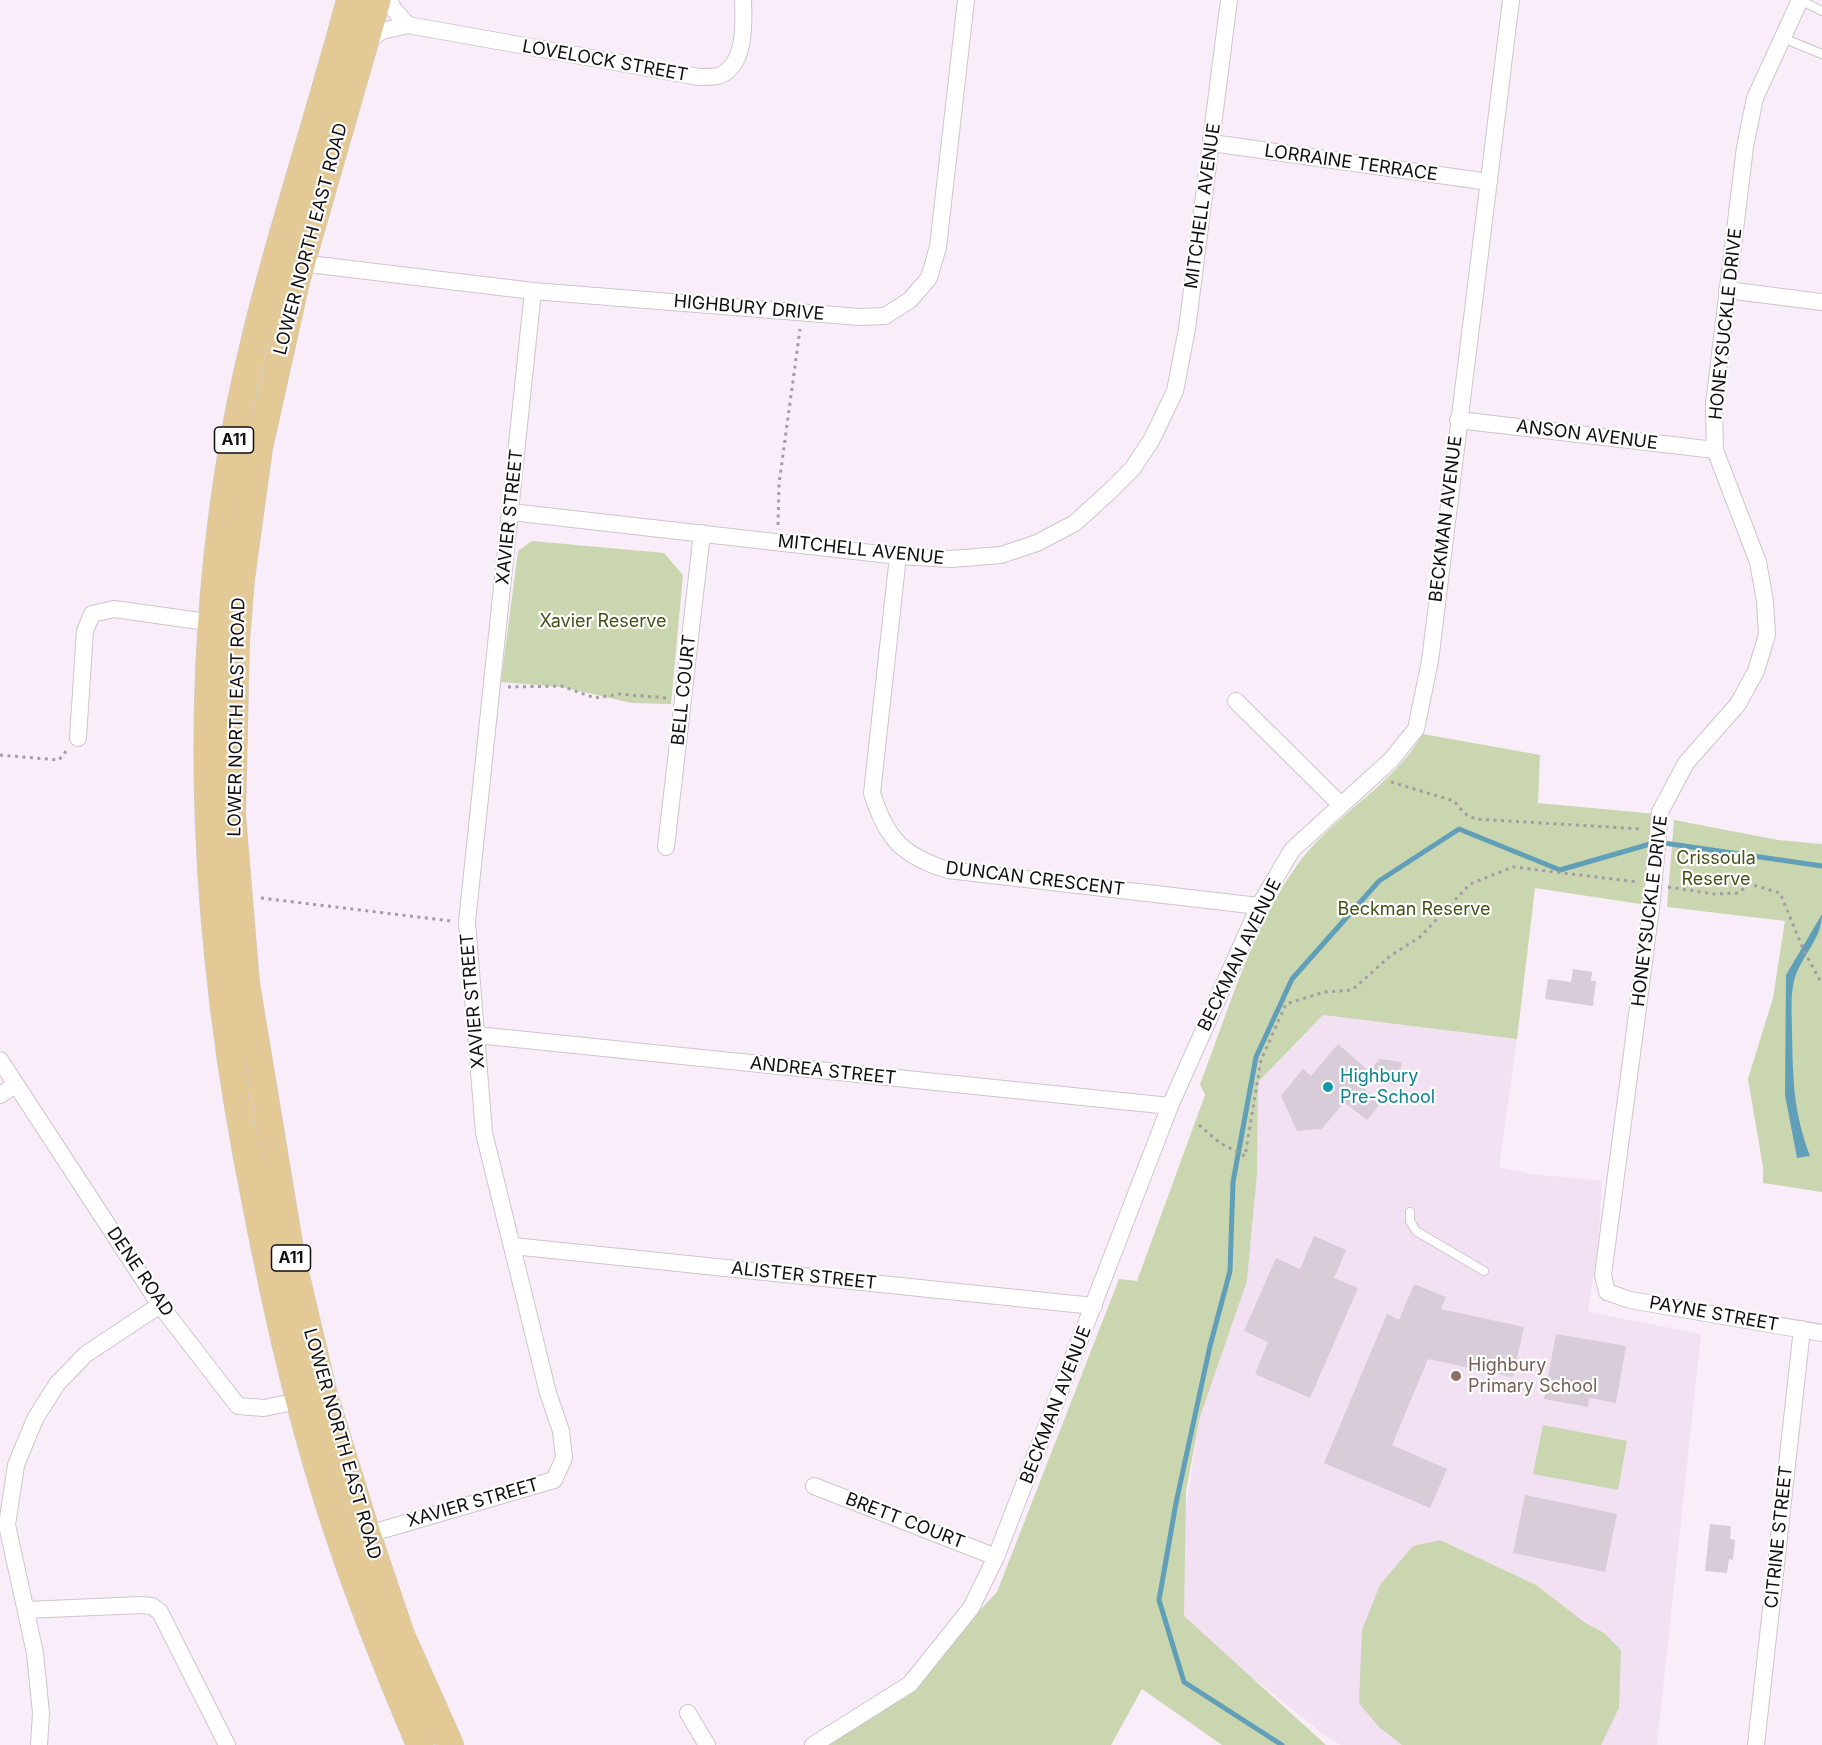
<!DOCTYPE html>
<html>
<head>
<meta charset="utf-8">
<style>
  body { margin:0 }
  canvas { display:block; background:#f8edf8 }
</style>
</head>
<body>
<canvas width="1822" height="1745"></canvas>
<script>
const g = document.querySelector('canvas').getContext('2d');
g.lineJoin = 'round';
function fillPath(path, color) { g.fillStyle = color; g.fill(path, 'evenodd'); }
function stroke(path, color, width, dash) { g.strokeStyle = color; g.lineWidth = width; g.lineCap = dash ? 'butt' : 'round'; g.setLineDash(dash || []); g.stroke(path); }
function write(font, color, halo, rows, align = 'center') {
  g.font = font + ' Inter,sans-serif'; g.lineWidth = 4.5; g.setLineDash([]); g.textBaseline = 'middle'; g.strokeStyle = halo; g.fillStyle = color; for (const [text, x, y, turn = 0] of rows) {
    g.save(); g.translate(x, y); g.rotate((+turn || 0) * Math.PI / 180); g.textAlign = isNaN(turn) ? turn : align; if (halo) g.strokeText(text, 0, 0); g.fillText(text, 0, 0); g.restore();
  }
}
const built = new Path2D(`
  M1323,1015L1517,1039L1499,1167L1532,1174L1602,1181L1598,1245L1588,1312L1701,1334L1657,1745H1341L1326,1736L1170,1612L1200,1417L1247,1281L1257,1173L1258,1082Z`);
const green = new Path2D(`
  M532,541L664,553L683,575L671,704L632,703L561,687L501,682L518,551Z
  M1423,734L1540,755L1538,803L1656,814L1647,905L1535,888L1517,1039L1323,1015L1258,1082L1257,1173L1247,1281L1200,1417L1186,1491L1184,1616L1326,1745H1222L1142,1689L1111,1745H821L910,1684L997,1592L1119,1279L1137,1281L1205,1095L1200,1084C1229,1010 1252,926 1300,861C1336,814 1393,785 1423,734Z
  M1674,820L1778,840L1822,844V1192L1763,1183V1167L1748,1079L1773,998L1785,921L1667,907Z
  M1543,1425L1627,1441L1618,1490L1533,1474Z
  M1440,1540L1536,1585L1584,1622L1604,1633L1621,1650L1619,1708L1601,1745H1402L1379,1727L1359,1703L1362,1630L1380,1585L1413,1546Z`);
const water = new Path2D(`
  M1822,914C1822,940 1800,957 1794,981C1790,998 1792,1016 1792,1032C1793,1080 1793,1110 1810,1156L1797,1158L1785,1095L1786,975Z`);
const stream = new Path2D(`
  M1282,1745L1184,1682L1159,1600L1176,1503L1210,1346L1230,1271L1233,1182L1256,1057L1292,979L1379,881L1459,829L1560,870L1657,842L1822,866`);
const building = new Path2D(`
  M1573,969L1592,972L1591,981H1596L1593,1006L1545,999L1548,979L1571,982Z
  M1338,1044L1369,1071L1380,1059L1402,1062L1398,1085L1351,1078L1381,1102L1367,1120L1344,1102L1322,1129L1297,1131L1281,1096L1303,1069L1311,1076Z
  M1314,1236L1346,1250L1334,1278L1358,1288L1310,1398L1255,1374L1268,1342L1244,1331L1276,1258L1300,1269Z
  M1414,1284L1446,1297L1441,1309L1524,1327L1513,1377L1428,1359L1392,1445L1447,1469L1430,1508L1324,1463L1387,1314L1399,1320Z
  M1556,1334L1626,1346L1616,1403L1589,1398L1588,1407L1544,1399Z
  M1525,1495L1617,1514L1605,1572L1513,1553Z
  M1710,1524L1731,1526L1730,1539L1735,1540L1733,1560L1729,1559L1727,1573L1705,1571Z`);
const path = new Path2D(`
  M778,525L779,484L800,329
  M508,687L561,686L595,698L620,694L666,698
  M0,755L59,760L66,751
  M1391,782L1454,801L1464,813L1475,819L1642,829
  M1668,887L1714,894L1738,893L1750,884L1780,893L1804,951L1822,984
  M261,898L451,921
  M1199,1125L1220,1143L1245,1156L1261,1060L1286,1004L1324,992L1352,990L1390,956L1420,937L1470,884L1513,867L1638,882`);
const lane = new Path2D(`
  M1800,0L1822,11
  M1783,38L1822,54
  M1410,1212V1221L1416,1231L1484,1271`);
const street = new Path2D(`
  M388,0L395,11L408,25
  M1800,0L1755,98L1745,147L1714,404L1715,450L1758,562L1765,601L1767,635L1756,671L1738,704L1686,763L1660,812L1652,900L1603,1275L1607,1292L1630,1300L1822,1333
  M365,43L382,31L408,25L699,77C705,77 713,77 718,76C746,67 744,23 743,0
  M1212,143L1489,182
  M292,262L533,291L860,317L885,316L910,300L929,278L938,247L966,0
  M1727,290L1822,302
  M1458,420L1715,450
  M511,512L898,556L951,559L1001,555L1037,543L1075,523L1109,492L1133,468L1152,439L1175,391L1187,329L1229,0
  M898,556L872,793C886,838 902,856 948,870L1259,906
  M1236,701L1340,804
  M78,738L85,631L92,614L114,609L221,624
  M666,847L702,533
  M477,1035L1170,1106
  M0,1060L160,1305L238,1406L264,1408L308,1399
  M0,1095L15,1085
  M513,1246L1094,1306
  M814,1486L996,1557
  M358,1537L554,1480L564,1458L561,1431L548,1393L484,1133L467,922L533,291
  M26,1610L141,1605L152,1606L160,1612L227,1745
  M688,1713L707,1745
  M39,1745L41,1713L35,1653L7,1525L16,1465L35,1419L57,1384L86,1354L160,1305
  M813,1745L910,1684L971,1608L996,1557L1170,1106L1259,906L1292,850L1391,760L1416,729L1430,661L1511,0
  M1756,1745L1802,1329`);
const primary = new Path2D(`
  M350,0C311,148 259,293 233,444C189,699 205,952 256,1204C278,1318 304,1433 342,1544C365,1613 392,1679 420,1745
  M377,0L296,282L259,448L241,579L236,641L232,814L246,983L291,1255L324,1395L367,1534L401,1635L450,1745`);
const markers = [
  [1328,1087,6,"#0f9aa8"],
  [1456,1376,6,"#8d6e63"]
];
const shields = [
  [234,440,39],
  [291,1258,39]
];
const shieldNames = [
  ["A11",234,440],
  ["A11",291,1258]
];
const streetNames = [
  ["LOVELOCK STREET",605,61,10],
  ["LORRAINE TERRACE",1351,163,8],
  ["MITCHELL AVENUE",1203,206,-82],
  ["LOWER NORTH EAST ROAD",311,239,-75],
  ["HIGHBURY DRIVE",749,308,5],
  ["HONEYSUCKLE DRIVE",1726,324,-84],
  ["ANSON AVENUE",1587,435,7],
  ["XAVIER STREET",510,517,-84],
  ["BECKMAN AVENUE",1446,519,-83],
  ["MITCHELL AVENUE",861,550,6],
  ["BELL COURT",684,690,-84],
  ["LOWER NORTH EAST ROAD",237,717,-89],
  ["DUNCAN CRESCENT",1035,879,7],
  ["HONEYSUCKLE DRIVE",1650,911,-83],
  ["BECKMAN AVENUE",1240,955,-64],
  ["XAVIER STREET",473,1001,-95],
  ["ANDREA STREET",823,1071,6],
  ["DENE ROAD",140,1272,56],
  ["ALISTER STREET",804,1276,6],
  ["PAYNE STREET",1714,1314,10],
  ["BECKMAN AVENUE",1056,1405,-69],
  ["LOWER NORTH EAST ROAD",342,1444,74],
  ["XAVIER STREET",473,1503,-16],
  ["BRETT COURT",905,1521,21],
  ["CITRINE STREET",1779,1537,-84]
];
const parkNames = [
  ["Xavier Reserve",603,622],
  ["Crissoula",1716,859],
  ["Reserve",1716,880],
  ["Beckman Reserve",1414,910]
];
const cultureNames = [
  ["Highbury",1340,1077],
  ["Pre-School",1340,1098]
];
const educationNames = [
  ["Highbury",1468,1366],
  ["Primary School",1468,1387]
];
fillPath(built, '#f2e1f2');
fillPath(green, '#cad6af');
fillPath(water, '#619fb8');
stroke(stream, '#619fb8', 5);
fillPath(building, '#d7ccd8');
stroke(lane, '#cfc4cf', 10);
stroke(street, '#cfc4cf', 18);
stroke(primary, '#cfcfcf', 28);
stroke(path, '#a49ca4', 3, [3, 4.5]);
stroke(lane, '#fff', 8);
stroke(street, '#fff', 16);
stroke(primary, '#e3c995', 27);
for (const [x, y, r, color] of markers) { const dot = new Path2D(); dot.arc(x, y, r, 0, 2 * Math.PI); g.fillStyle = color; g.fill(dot); stroke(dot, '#fefefe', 2); }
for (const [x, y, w] of shields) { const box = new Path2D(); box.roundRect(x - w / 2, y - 13, w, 26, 4.5); g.fillStyle = '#fefefe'; g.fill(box); stroke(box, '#110d11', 1.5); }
write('bold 16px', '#110d11', null, shieldNames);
write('18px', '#110d11', '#fefefe', streetNames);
write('18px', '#455217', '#fefefe', parkNames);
write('18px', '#0d838f', '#fefefe', cultureNames, 'left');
write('18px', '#785e54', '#fefefe', educationNames, 'left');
</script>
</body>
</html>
